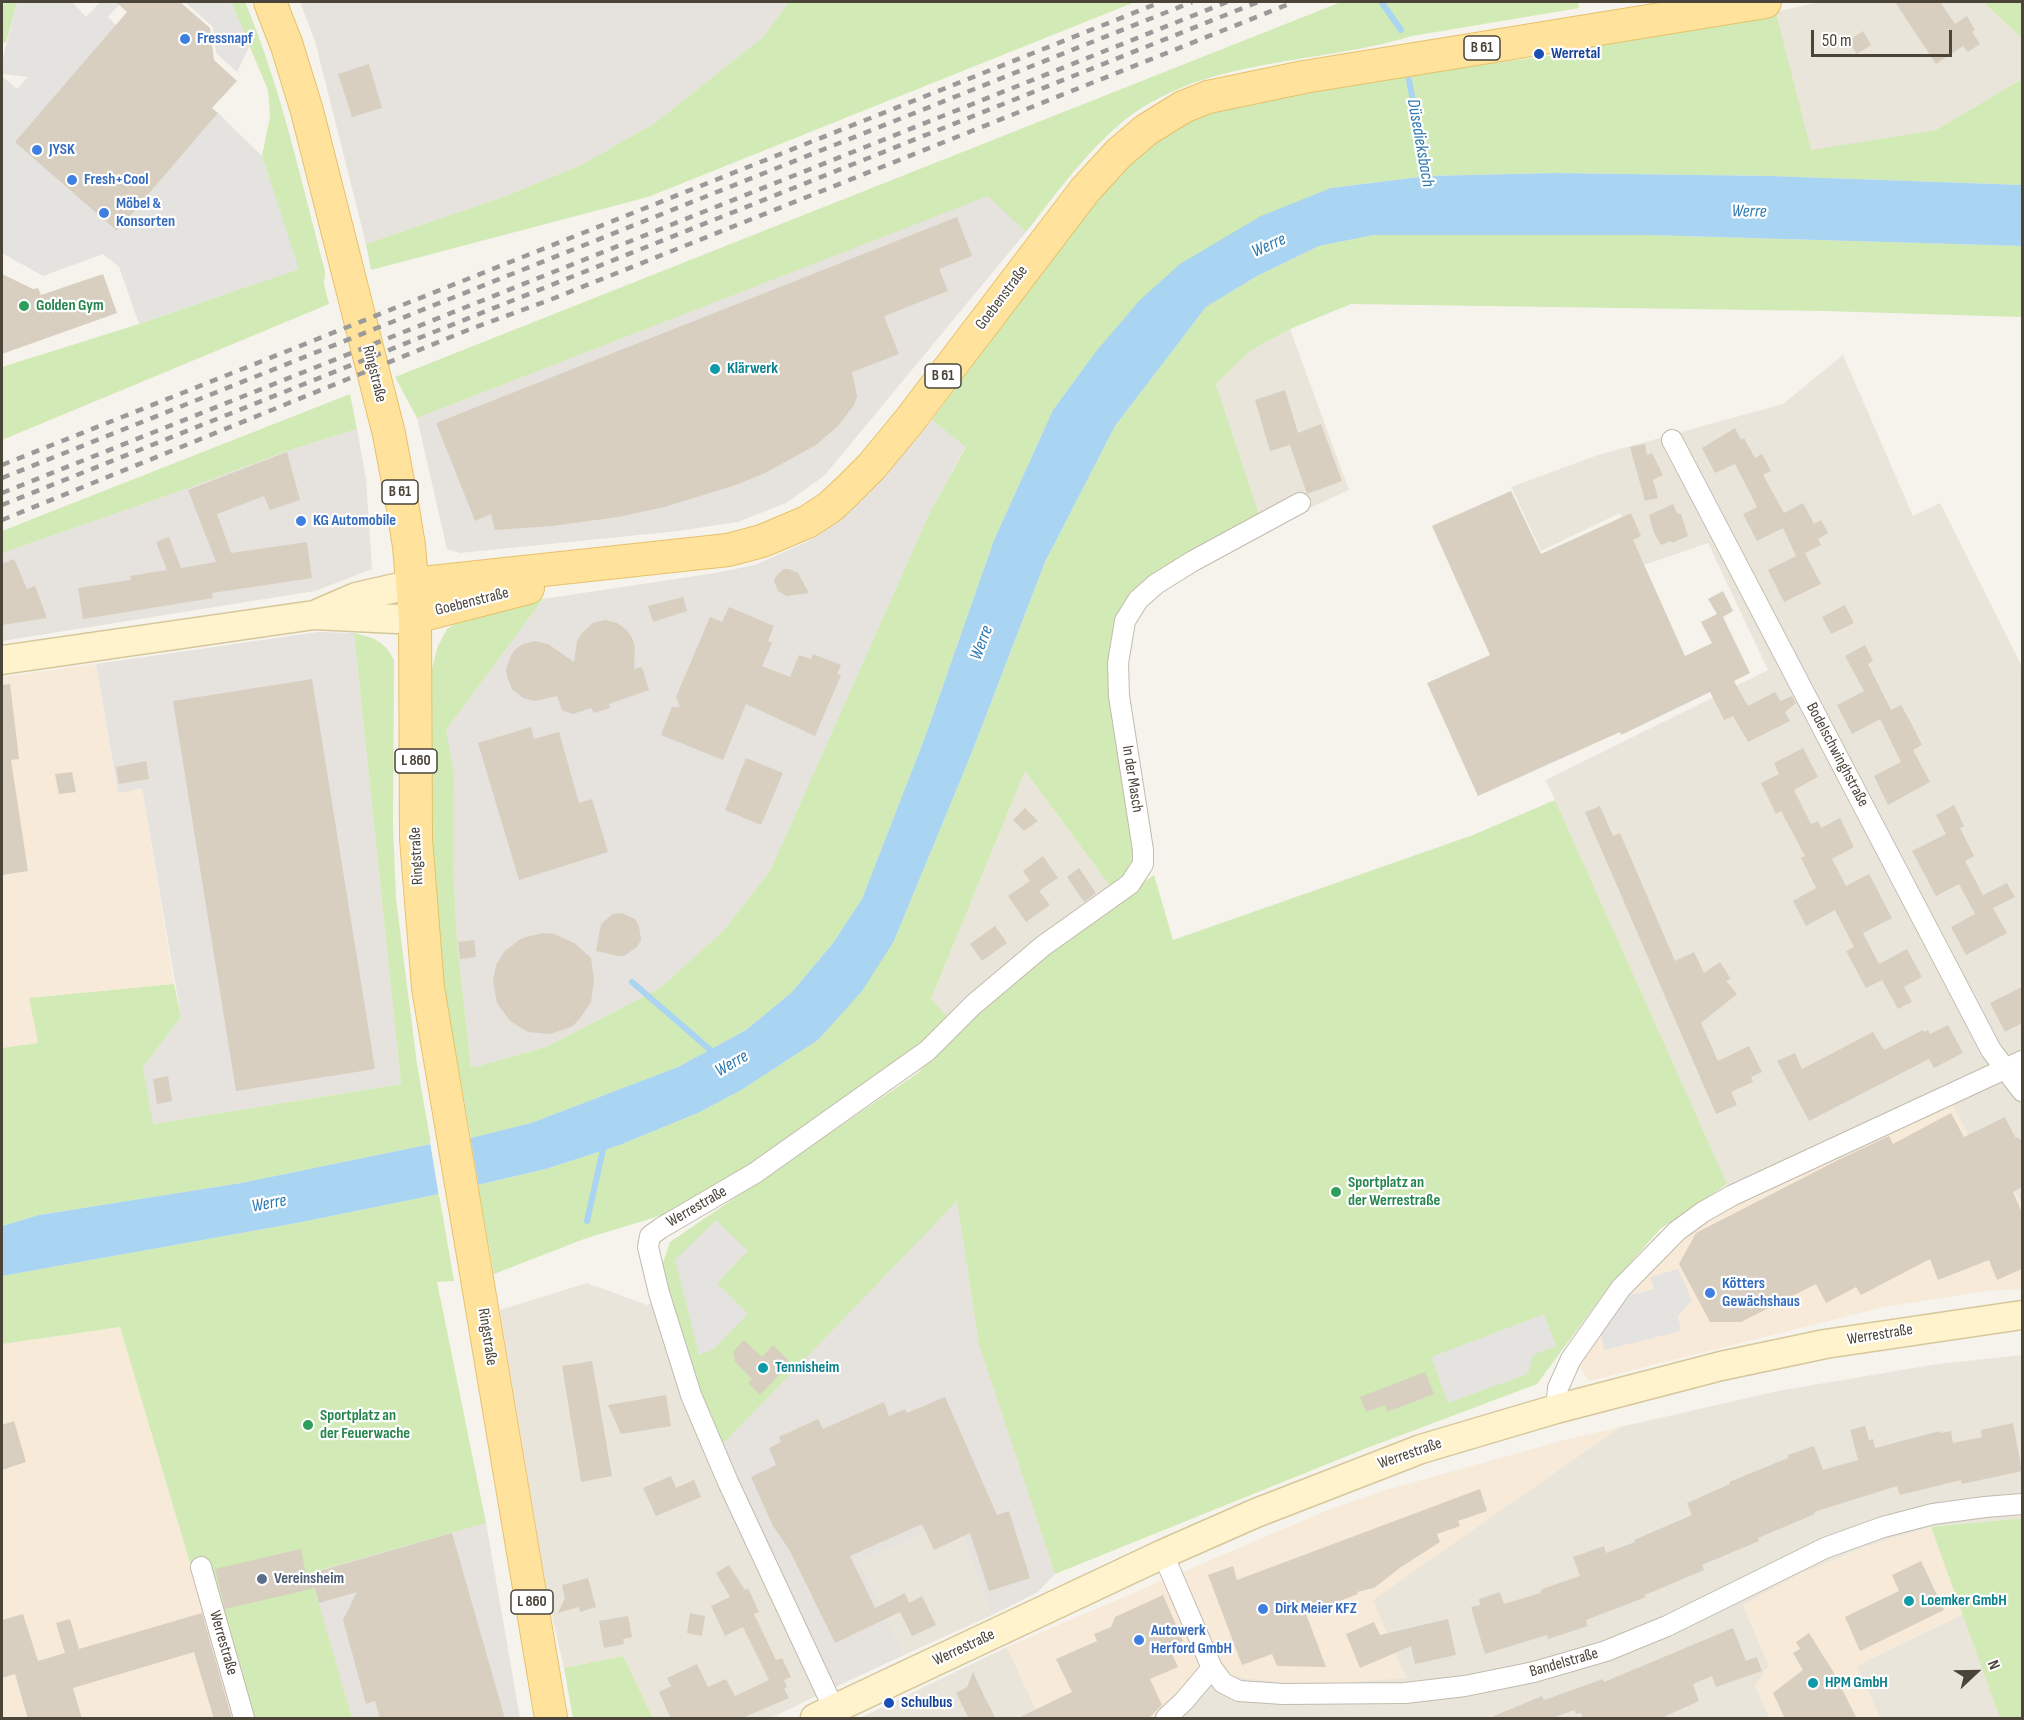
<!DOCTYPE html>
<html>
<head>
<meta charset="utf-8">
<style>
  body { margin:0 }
  #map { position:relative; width:2024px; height:1720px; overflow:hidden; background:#f6f3ec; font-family:"Sofia Sans Condensed",sans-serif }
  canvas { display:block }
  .frame { position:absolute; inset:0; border:3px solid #4b4439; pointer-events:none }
  .north { position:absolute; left:1946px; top:1642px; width:60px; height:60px; -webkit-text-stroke:4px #fff; paint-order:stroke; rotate:68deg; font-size:16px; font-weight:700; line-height:24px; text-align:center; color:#4b4439 }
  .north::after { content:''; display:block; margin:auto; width:21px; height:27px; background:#4b4439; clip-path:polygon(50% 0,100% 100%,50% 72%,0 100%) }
  .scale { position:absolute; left:1811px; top:30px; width:141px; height:27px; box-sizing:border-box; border:3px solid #4b4439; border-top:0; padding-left:8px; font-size:18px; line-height:21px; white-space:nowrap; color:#4b4439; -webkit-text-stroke:4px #fff; paint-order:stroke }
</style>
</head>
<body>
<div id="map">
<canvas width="2024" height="1720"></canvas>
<div class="frame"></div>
<div class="north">N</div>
<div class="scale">50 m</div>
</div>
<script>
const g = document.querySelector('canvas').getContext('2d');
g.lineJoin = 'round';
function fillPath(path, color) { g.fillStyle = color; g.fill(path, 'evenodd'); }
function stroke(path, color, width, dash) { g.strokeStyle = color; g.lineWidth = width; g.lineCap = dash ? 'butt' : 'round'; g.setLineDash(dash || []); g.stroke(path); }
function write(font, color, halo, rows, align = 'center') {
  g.font = font + ' "Sofia Sans Condensed",sans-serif'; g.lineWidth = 4.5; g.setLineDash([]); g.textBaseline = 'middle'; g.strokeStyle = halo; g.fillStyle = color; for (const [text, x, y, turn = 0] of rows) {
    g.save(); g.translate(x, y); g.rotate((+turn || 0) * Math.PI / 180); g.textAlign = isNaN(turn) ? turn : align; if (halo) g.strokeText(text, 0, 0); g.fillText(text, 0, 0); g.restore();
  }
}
const residential = new Path2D(`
  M1819,2H1983L2022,38V79L1936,130L1811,151L1776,12Z
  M1290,329L1349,490L1263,529L1216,384L1250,351Z
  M1843,355L1913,516L1940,503L2022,667V1203L2012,1187L1735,1203L1546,780L1768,670L1708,543L1644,565L1620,513L1541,551L1511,487L1598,455L1783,404Z
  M1025,771L1113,890L949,1018L931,999Z
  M587,1283L647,1305L653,1303L833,1688L771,1718H653L623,1656L564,1668L548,1598L500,1310Z
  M2022,1355V1518L1931,1527L1865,1547L1800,1574L1743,1605L1769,1666L1755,1686L1770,1718H1153L1198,1678L1225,1667L1406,1678L1372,1600L1620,1427L1783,1390L1938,1364Z
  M956,1519L992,1615L904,1655L859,1562Z
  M1963,1614L2000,1718H1880L1856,1666Z
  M1007,1647L1040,1718H860Z`);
const commercial = new Path2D(`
  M96,664L117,792L142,788L174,984L29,998L38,1043L2,1048V677Z
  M1950,1099L1998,1192L2012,1186L2022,1203V1289L1985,1291L1884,1307L1589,1381L1578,1364L1630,1285L1685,1233L1735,1203Z
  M120,1327L236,1718H2V1344Z
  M1620,1427L1373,1600L1406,1678L1308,1686L1229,1676L1224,1667L1198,1678L1153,1718H1040L1007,1647L1328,1510L1386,1490L1561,1441Z
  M1931,1527L1963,1614L1857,1666L1880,1718H1770L1755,1686L1769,1666L1743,1605L1800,1574L1865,1547Z`);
const industrial = new Path2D(`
  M300,2H789L763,37L655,123L581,165L506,196L366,244L315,41Z
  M989,195L1026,232L824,476L786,503L738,522L678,531L460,553L447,549L417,418Z
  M932,420L966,446L930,512L770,871L724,930L660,988L546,1047L471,1068L457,942L446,730L543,599L715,573L755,565L811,540L848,513L885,476Z
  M357,429L366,479L372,569L315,591L2,641V553L183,490L287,451Z
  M318,632L354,633L401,1084L152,1124L143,1067L181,1017L142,788L118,793L96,664Z
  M957,1200L979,1345L1055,1574L1038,1592L992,1615L956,1519L859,1562L904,1655L833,1688L722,1445Z
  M486,1523L520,1718H352L309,1573Z`);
const green = new Path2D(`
  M4,2H17L6,43L2,42V11Z
  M231,2H245C281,87 301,181 325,271L324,284L329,304L2,440V367L139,324L298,269L262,156L270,117L268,90Z
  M789,2H1135L648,197L371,270L366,244L506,196L581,165L655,123L763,37Z
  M1341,2H1578L1579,8L1412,36C1311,67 1195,55 1112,131C1079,161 1053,198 1026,232L988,196L417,418L395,377Z
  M1983,2H2022V38Z
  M1776,12L1811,150L1936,130L2022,79V185L1771,176L1554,173L1428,176L1331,188L1094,354L1053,410L994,540L925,737L862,899L833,943L792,992L746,1030L678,1067L531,1123L471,1138C458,1062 441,986 435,909C428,829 433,749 432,669L437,648L447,629L465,617L531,595L543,599L446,730L454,774L453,863L457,942L471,1068L546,1047L660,988L724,930L770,871L930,512L966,447L932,420L1093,203L1128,163L1160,137L1199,117L1243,99L1465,61L1495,63L1578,52L1604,39Z
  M1374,235H1647L2022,246V317L1825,311L1351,304L1290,329L1250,351L1216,384L1260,518L1123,616L1137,868L1113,890L1025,771L931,999L949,1018L902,1063L828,1117L682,1209L584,1239L494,1274L478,1185L546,1169L620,1145L700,1112L743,1089L818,1040L894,941L972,752L1045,562L1115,426L1206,307L1257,276L1319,246Z
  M350,394L357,429L287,451L183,490L2,553V531Z
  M354,633C374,638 384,640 394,660L393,824L396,899L417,1064L431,1144L241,1183L39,1215L2,1226V1048L38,1043L29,998L174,984L181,1017L143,1067L153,1124L401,1084Z
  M1555,800L1727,1184L1660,1229L1605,1292L1537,1384L1367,1448L1055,1574L979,1345L957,1201L722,1445L699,1390L661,1268L670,1242L918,1073L960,1024L1043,952L1154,875L1173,940L1473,835Z
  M439,1194L454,1281L437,1282L486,1523L310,1573L352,1718H236L120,1327L2,1344V1276L297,1223Z
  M2022,1518V1718H2000L1931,1527Z
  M623,1656L653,1718H573L564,1668Z`);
const parking = new Path2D(`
  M17,2H72L86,17L100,2H122L108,17L116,25L117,231L218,113L262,156L299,269L139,324L119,267L103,254L43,276L2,253V76L17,89L28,77L2,74V62Z
  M185,2H231L250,45L237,72L216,53L213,27Z
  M716,1220L748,1251L717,1283L748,1314L714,1349L699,1355L675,1260Z
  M1678,1269L1692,1300L1678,1316L1681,1331L1604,1350L1601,1335L1623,1297L1654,1289L1651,1277Z
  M1544,1314L1556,1346L1533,1355L1528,1374L1448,1403L1431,1357Z`);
const water = new Path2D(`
  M1554,173L1771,176L2022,185V246L1647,235H1374L1319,246L1257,276L1206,307L1115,426L1045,562L972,752L894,941L862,991L818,1040L743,1089L700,1112L620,1145L546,1169L439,1194L297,1223L2,1276V1226L39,1215L241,1183L431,1144L471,1138L531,1123L678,1067L746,1030L792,992L833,943L862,899L925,737L994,540L1053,410L1094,354L1139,301L1180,264L1261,216L1331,188L1428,176Z`);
const pier = new Path2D(`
  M470,1135L479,1187L439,1197L430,1142Z`);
const stream = new Path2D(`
  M1382,3L1401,30
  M1409,80L1428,183
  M632,982L715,1054
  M587,1221L604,1145`);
const building = new Path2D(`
  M116,2H180L210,28L214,60L237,81L212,108L218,113L117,231L15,142L127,12Z
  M1895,2H1940L1955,24L1967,16L1975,30L1972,32L1980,44L1968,52L1963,46L1936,64Z
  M1863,31L1871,45L1857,54L1848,41Z
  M369,64L382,108L352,117L338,74Z
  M957,217L972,256L939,269L948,291L884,316L899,354L852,372L857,396L854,405L839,425L816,445L765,473L736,485L664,507L618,517L552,526L495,530L491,514L475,521L436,423Z
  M2,274L33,289L38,288L41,295L103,274L117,313L2,354Z
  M1285,390L1298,433L1321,424L1342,481L1307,494L1290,445L1270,451L1255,400Z
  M1735,428L1741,440L1744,438L1755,458L1762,454L1771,471L1763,475L1784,513L1803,503L1814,524L1821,520L1828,533L1818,539L1821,545L1805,553L1821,584L1784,602L1768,570L1796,556L1783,528L1757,541L1743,514L1757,507L1735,464L1715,473L1702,448Z
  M1645,444L1647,455L1652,453L1663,475L1653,480L1658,498L1645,501L1630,447Z
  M287,452L300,500L270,510L264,496L217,514L231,553L307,542L312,578L212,593L213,598L83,619L78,588L131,580L130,576L167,570L156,542L169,537L181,568L216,562L188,490Z
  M1511,491L1541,554L1631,513L1641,536L1633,540L1685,656L1712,643L1701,622L1717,614L1708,599L1723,591L1733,611L1723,617L1750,673L1734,681L1748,706L1775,692L1780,701L1792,696L1796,703L1785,712L1790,721L1748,742L1733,716L1724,720L1710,692L1621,735L1620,732L1478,796L1427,683L1490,655L1432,526Z
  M1673,504L1677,513L1681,514L1688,536L1672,543L1671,541L1661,545L1654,533L1649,515Z
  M14,559L27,589L35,586L47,618L2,625V564Z
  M784,569H789L798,573L809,593L787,596L778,591L774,581L776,576Z
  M683,597L687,611L653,622L648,606Z
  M1845,605L1854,623L1831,634L1822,617Z
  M729,607L774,626L768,641L772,643L762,666L790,677L799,655L811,659L813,654L841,665L837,674L841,675L815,736L746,704L723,760L661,735L672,707H680L676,697L710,617L722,622Z
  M605,620L617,623L627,630L632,638L635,646L634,669L642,667L649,690L609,704L610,708L594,713L591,708L573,714L562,710L557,696L535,701L523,698L512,689L507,677L506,669L511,655L517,648L523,644L535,641L548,644L574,662L577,641L581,634L593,623Z
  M1865,645L1873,661L1868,664L1891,710L1901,705L1909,719L1922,745L1913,750L1930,782L1888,805L1874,776L1901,762L1880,719L1852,734L1837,705L1864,691L1845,656Z
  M312,679L375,1069L236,1091L173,701Z
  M10,684L19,759L11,760L28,871L2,875V685Z
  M531,727L534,739L559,732L579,803L592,799L608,852L519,880L478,743Z
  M1803,748L1818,777L1794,790L1811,824L1818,821L1821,828L1840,818L1854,847L1832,859L1846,886L1869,874L1892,918L1863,933L1879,964L1907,949L1922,977L1904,987L1912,1002L1898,1009L1882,980L1866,988L1846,951L1854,947L1835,910L1806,926L1793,901L1816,888L1801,858L1805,856L1781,811L1776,814L1761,783L1779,774L1774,763Z
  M746,758L783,773L761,825L725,810Z
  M146,761L149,779L119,784L116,767Z
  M72,772L76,792L59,794L55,774Z
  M1954,805L1964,826L1960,828L1974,856L1965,861L1983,895L2007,883L2015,897L1993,908L2007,933L1966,955L1951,927L1975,914L1959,884L1936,896L1912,851L1946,834L1936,815Z
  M1600,806L1613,836L1620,833L1675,961L1694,952L1704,973L1720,962L1731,979L1726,981L1737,994L1701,1023L1718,1061L1749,1046L1762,1072L1751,1077L1753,1082L1731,1092L1737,1105L1716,1114L1585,812Z
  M1025,808L1038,821L1024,831L1013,820Z
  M1043,856L1058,878L1039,891L1050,905L1026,922L1008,896L1030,881L1023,871Z
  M1079,868L1096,893L1084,902L1067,877Z
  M622,913L635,919L639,926L641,940L637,947L624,956H618L596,951L601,924L613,914Z
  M995,926L1007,943L982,961L970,944Z
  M543,933L554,934L574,943L591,958L594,980L591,1002L579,1020L571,1027L550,1034L528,1032L510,1021L497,1003L493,981L496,965L505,951L522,938Z
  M474,940L476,957L460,959L458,942Z
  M2022,987V1023L2005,1032L1990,1003Z
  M1948,1025L1963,1053L1934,1068L1929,1059L1809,1121L1777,1061L1795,1053L1802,1069L1873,1032L1884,1050L1923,1030L1924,1032L1928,1030L1930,1034Z
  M168,1076L172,1101L157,1104L153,1079Z
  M1951,1113L1964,1137L2005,1117L2015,1137L2022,1140V1187L2013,1192L2022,1213V1269L1997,1280L1989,1260L1938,1280L1930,1259L1861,1295L1856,1287L1826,1303L1816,1284L1741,1322H1710L1679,1264L1696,1233L1838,1160L1889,1136L1893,1144Z
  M744,1340L762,1357L773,1345L791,1363L760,1395L748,1383L752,1379L735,1362L733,1352Z
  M592,1361L612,1476L581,1482L562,1366Z
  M1425,1372L1434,1394L1387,1412L1385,1405L1366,1412L1360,1397Z
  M666,1395L671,1426L621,1434L608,1405Z
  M945,1397L997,1515L1009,1511L1030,1578L989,1591L970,1533L934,1550L922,1524L850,1556L875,1608L905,1593L909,1603L922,1596L936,1625L912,1636L900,1612L835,1643L790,1551L773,1526L751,1477L776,1465L769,1448L781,1442L779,1437L818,1419L823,1429L884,1402L889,1416L905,1409L907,1413Z
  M14,1421L26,1462L2,1470V1425Z
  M2013,1423L2022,1471L1962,1484L1961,1480L1900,1495L1897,1486L1814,1512L1815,1514L1758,1538L1759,1541L1702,1565L1704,1570L1645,1595L1646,1597L1586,1620L1588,1626L1548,1639L1547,1635L1485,1654L1471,1607L1480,1605L1479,1599L1500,1592L1504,1604L1540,1593L1542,1589L1580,1576L1573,1557L1604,1546L1606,1553L1635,1542L1634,1540L1692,1515L1687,1503L1730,1484L1729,1482L1788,1458V1455L1814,1446L1823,1470L1858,1460L1850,1430L1865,1426L1869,1440L1873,1439L1875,1448L1940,1431V1433L1951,1431L1953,1443L1982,1437L1981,1430Z
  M671,1476L676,1488L694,1480L701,1497L656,1516L643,1488Z
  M1480,1489L1487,1511L1458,1521L1460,1526L1437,1534L1440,1542L1401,1567L1374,1588L1357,1592L1358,1594L1306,1614L1326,1667L1277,1666L1272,1654L1242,1665L1208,1575L1233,1566L1237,1580Z
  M452,1533L505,1719H380L375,1701L366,1704L343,1620L357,1592L319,1603L315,1588L225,1609L215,1569L301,1549L306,1575Z
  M1921,1561L1944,1610L1860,1651L1845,1617L1899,1591L1892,1575Z
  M729,1565L745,1590L748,1588L759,1612L754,1614L776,1660L782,1658L791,1677L784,1680L787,1687L784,1689L789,1698L740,1719H671L659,1692L671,1686L667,1678L697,1664L708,1687L726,1679L735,1696L769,1680L743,1627L725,1636L711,1606L730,1597L716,1573Z
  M588,1578L596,1607L580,1612L579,1607L558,1613L565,1598L562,1585Z
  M1163,1595L1183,1641L1169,1648L1178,1667L1150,1679L1162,1705L1148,1719H1016L1072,1692L1056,1659L1097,1641L1094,1634L1111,1627L1115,1617Z
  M202,1613L232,1719H214L194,1652L73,1688L82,1719H28L15,1674L2,1678V1620L23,1614L38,1661L65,1653L56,1623L70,1619L79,1649Z
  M690,1613L705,1616L702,1636L687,1633Z
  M628,1616L632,1637L623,1639L624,1644L604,1648L599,1621Z
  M1448,1619L1456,1655L1415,1664L1411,1646L1360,1668L1346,1634L1374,1622L1380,1635Z
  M1733,1628L1746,1661L1757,1657L1762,1671L1716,1687L1712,1676L1693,1684L1699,1701L1659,1719H1583L1581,1713L1576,1714L1574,1710L1550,1719H1487L1542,1696L1544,1700L1603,1679L1604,1682Z
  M1809,1633L1834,1673L1857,1719H1785L1773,1693L1803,1670L1793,1653L1800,1649L1796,1642Z
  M973,1672L985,1698L996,1719H969L956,1693L967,1687Z`);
const street = new Path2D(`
  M1672,440L1991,1050L2022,1091
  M1556,1409L1558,1388L1571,1359L1621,1288L1677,1231L1703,1212L1731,1196L2022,1061
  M1163,1554L1212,1668L1223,1683L1239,1691L1283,1694L1405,1693L1465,1686L1534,1672L1606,1651L1667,1626L1825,1548L1883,1527L1933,1514L1985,1507L2022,1504
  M201,1567L244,1718
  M834,1709L728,1482L691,1395L659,1293L648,1247L650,1236L661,1228L755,1173L927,1051L973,1005L1043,946L1130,884L1143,864V850L1119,696L1118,663L1125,621L1138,600L1156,584L1193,561L1300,503
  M1166,1718L1184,1701L1212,1668`);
const secondary = new Path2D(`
  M319,613L356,597L413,584
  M2,660L314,615L396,619L415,617
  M815,1718L1163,1554L1256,1513L1421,1449L1556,1409L1721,1366L1825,1344L2022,1315`);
const primary = new Path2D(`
  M270,2L287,46L307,111L389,434L402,503L409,546L415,617L416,839L428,988L551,1718
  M413,584L728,550L762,541L807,522L830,507L847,491L872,466L910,420L1085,190L1119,153L1146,130L1183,107L1208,97L1304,77L1765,2
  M415,617L528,588`);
const rail = new Path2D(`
  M2,465L1161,2
  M2,478L1192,2
  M2,493L1227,2
  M2,505L1258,2
  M2,520L468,330L552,299L1294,2`);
const markers = [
  [185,39,6,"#3f7fe0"],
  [1539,54,6,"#1a4fb4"],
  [37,150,6,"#3f7fe0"],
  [72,180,6,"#3f7fe0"],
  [104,213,6,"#3f7fe0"],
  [24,306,6,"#2e9e5b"],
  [715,369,6,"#0f9aa8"],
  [301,521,6,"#3f7fe0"],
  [1336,1192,6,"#2e9e5b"],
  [1710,1293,6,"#3f7fe0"],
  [763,1368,6,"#0f9aa8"],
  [308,1425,6,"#2e9e5b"],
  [262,1579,6,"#5c6f8a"],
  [1909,1601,6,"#0f9aa8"],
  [1263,1609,6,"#3f7fe0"],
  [1139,1640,6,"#3f7fe0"],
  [1813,1683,6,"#0f9aa8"],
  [889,1703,6,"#1a4fb4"]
];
const shields = [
  [1482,48,36],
  [943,376,36],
  [400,492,36],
  [416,761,42],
  [532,1602,42]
];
const shieldNames = [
  ["B 61",1482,48],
  ["B 61",943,376],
  ["B 61",400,492],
  ["L 860",416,761],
  ["L 860",532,1602]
];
const shopNames = [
  ["Fressnapf",197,39],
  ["JYSK",49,150],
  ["Fresh+Cool",84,180],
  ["Möbel &",116,204],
  ["Konsorten",116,222],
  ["KG Automobile",313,521],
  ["Kötters",1722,1284],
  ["Gewächshaus",1722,1302],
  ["Dirk Meier KFZ",1275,1609],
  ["Autowerk",1151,1631],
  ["Herford GmbH",1151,1649]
];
const transitNames = [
  ["Werretal",1551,54],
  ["Schulbus",901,1703]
];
const streetNames = [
  ["Goebenstraße",1002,298,-53],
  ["Ringstraße",374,374,76],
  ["Goebenstraße",472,602,-14],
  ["Bodelschwinghstraße",1837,755,62],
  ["In der Masch",1132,779,81],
  ["Ringstraße",417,856,-93],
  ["Werrestraße",697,1207,-30],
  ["Werrestraße",1880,1335,-9],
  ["Ringstraße",487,1337,81],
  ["Werrestraße",1410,1454,-19],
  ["Werrestraße",223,1643,74],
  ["Werrestraße",964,1648,-25],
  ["Bandelstraße",1564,1663,-16]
];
const leisureNames = [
  ["Golden Gym",36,306],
  ["Sportplatz an",1348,1183],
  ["der Werrestraße",1348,1201],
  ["Sportplatz an",320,1416],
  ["der Feuerwache",320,1434]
];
const cultureNames = [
  ["Klärwerk",727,369],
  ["Tennisheim",775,1368],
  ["Loemker GmbH",1921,1601],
  ["HPM GmbH",1825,1683]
];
const serviceNames = [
  ["Vereinsheim",274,1579]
];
const waterNames = [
  ["Düsedieksbach",1420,143,80],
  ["Werre",1749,212,1],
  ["Werre",1269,246,-24],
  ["Werre",982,643,-69],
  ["Werre",732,1064,-30],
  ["Werre",269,1204,-11]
];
fillPath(residential, '#eae5da');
fillPath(commercial, '#f7ead8');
fillPath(industrial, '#e6e2dd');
fillPath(green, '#d2eab5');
fillPath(parking, '#e5e3e0');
fillPath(water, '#a9d4f2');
fillPath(pier, '#f6f3ec');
stroke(stream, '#a9d4f2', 6);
fillPath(building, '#d8cfc1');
stroke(street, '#c2bbae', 22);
stroke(secondary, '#d6c79b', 31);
stroke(primary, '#e6c16a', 34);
stroke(street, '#fff', 20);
stroke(secondary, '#fff3cd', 28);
stroke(primary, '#ffe39c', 32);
stroke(rail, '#9a9a9a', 4.5, [8, 8]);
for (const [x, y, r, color] of markers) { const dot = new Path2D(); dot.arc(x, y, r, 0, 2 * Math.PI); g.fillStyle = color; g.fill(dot); stroke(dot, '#fff', 2); }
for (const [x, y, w] of shields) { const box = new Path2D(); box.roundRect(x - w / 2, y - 12, w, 24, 4.5); g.fillStyle = '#fff'; g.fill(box); stroke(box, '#4b4439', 1.5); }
write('bold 15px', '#4b4439', null, shieldNames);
write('bold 16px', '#366cbe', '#fff', shopNames, 'left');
write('bold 16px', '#164399', '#fff', transitNames, 'left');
write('16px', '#4b4439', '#fff', streetNames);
write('bold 16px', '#27864d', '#fff', leisureNames, 'left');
write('bold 16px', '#0d838f', '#fff', cultureNames, 'left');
write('bold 16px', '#4e5e75', '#fff', serviceNames, 'left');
write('italic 18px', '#2e7ab2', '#fff', waterNames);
</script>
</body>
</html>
